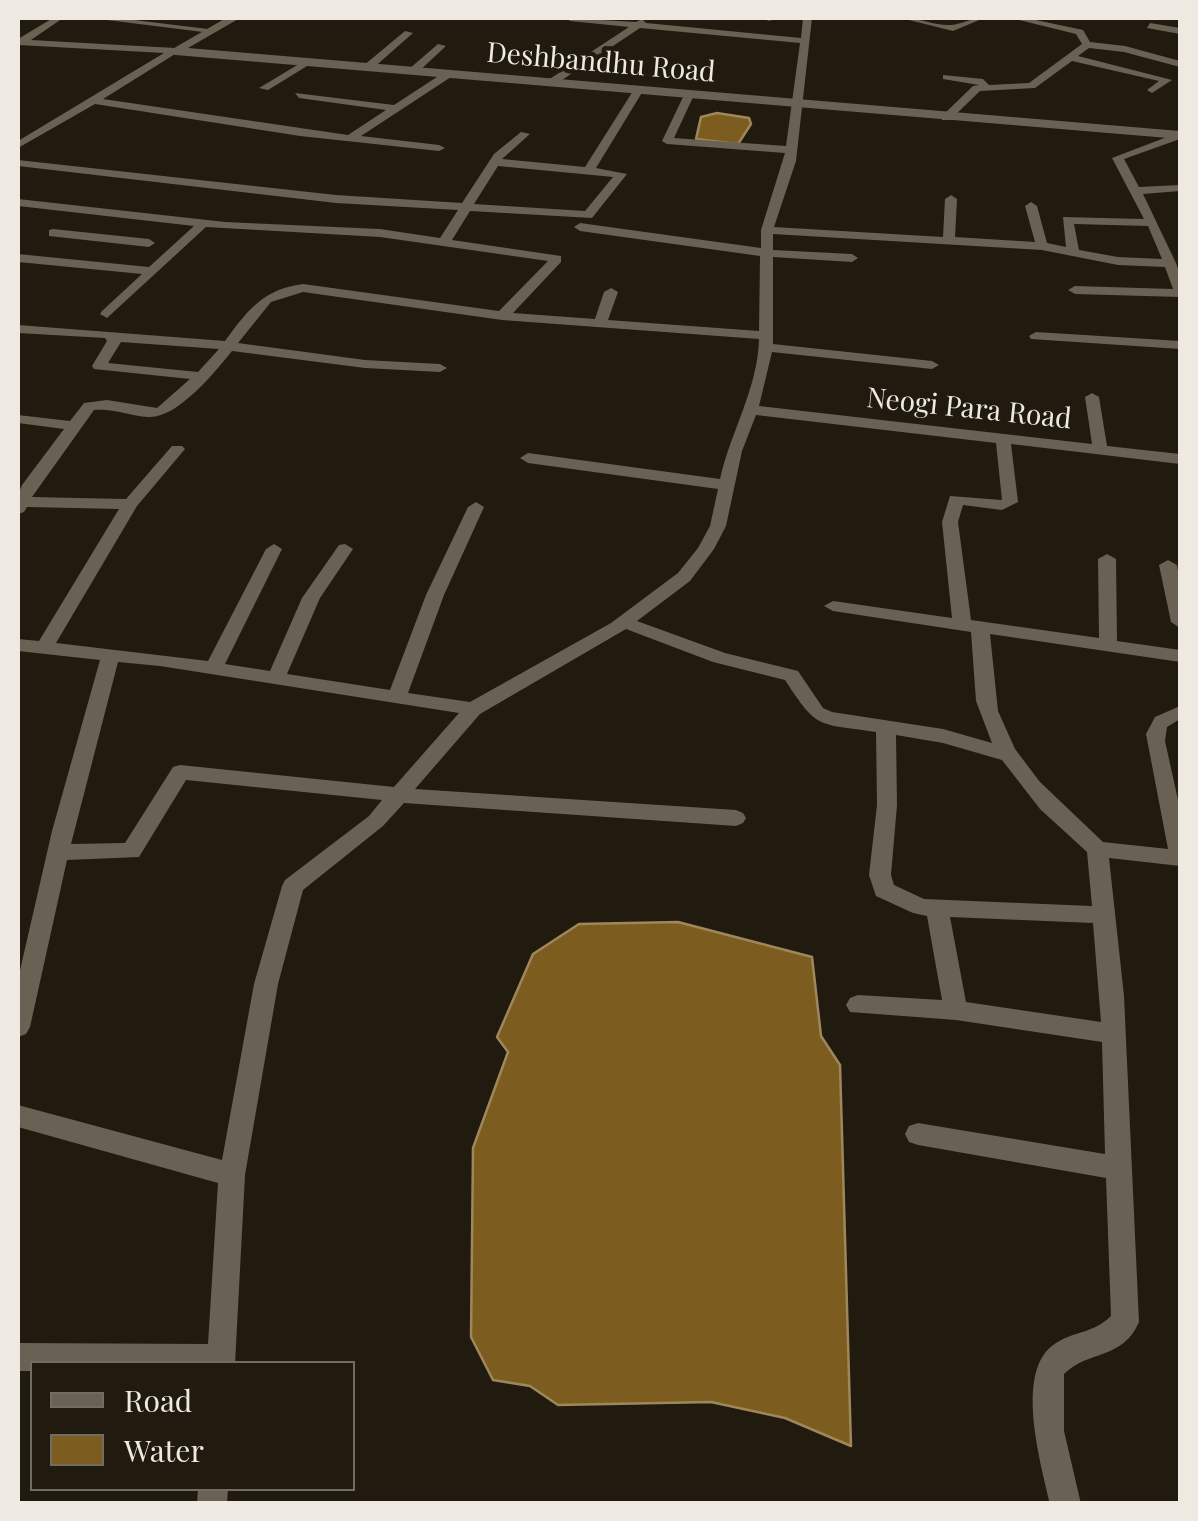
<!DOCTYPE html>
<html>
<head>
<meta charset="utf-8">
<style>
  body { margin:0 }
  #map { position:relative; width:1198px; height:1521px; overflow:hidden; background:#201a0f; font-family:"Playfair Display",serif }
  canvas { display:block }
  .frame { position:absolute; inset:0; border:20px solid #eeeae2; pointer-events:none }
  .legend { position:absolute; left:30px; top:1361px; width:325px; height:130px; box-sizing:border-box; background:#201a0f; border:2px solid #726d63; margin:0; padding:12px 18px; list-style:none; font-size:30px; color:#eeeae2 }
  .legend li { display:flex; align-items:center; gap:20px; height:50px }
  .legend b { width:50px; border:2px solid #726d63 }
</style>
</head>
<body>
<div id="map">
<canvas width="1198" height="1521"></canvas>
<div class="frame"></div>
<ul class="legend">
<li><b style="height:12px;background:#686154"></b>Road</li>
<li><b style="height:28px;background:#7c5d1f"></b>Water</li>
</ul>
</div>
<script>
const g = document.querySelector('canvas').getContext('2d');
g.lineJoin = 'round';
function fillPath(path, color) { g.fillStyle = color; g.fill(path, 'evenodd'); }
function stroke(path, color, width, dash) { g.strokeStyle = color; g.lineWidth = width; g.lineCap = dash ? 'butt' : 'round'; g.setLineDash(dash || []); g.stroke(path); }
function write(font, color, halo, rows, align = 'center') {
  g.font = font + ' "Playfair Display",serif'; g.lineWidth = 9; g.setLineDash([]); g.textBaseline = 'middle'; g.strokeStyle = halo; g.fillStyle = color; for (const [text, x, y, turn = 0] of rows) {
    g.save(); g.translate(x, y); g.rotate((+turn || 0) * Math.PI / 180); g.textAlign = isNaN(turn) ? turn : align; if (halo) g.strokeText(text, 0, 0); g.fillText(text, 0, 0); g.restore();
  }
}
const water = new Path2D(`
  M717,113L749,118L751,124L738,144L696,139L701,117Z
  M678,922L812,957L821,1036L840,1065L851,1446L785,1418L711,1402L558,1405L530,1386L493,1380L471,1337L473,1148L508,1052L497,1037L533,954L579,924Z`);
const minor = new Path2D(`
  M53,18H63L31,40L175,48L180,51L103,99L348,135L386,110L299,98L295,93L394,105L443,73H451V77L361,136L439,145L445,148L439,151L300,136L95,104L18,148V141L164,53L18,45V39Z
  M91,18H118L216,30L211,33Z
  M566,18L636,22L642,19L646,23L801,38L803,18H812L796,161L774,227L943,237L945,199L951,195L957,199L955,237L1035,242L1025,206L1031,202L1037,206L1047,243L1066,247L1063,217L1144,219L1112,158L1180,132V139L1124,159L1139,187L1180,185V191L1143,194L1176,263L1180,275V297L1075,294L1068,290L1075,286L1173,289L1165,267L1118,265L1042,250L773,234V250L852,254L858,258L852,262L773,257V344L932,361L939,365L932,369L772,352L759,406L1092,444L1085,397L1092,393L1099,397L1107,446L1180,454V464L1011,444L1018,502L1002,510L963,505L958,522L971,620L1099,638L1098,559L1107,554L1116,559L1117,641L1180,650V662L990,634L998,711L1015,749L1040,782L1103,842L1168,849L1146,734L1155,717L1180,706V719L1167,727L1165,741L1180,809V866L1109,858L1124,996L1139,1322C1123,1360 1088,1350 1064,1374V1431L1081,1504H1050C1041,1464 1013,1369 1056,1343C1075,1331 1094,1333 1111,1316L1106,1178L918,1145L909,1142L905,1134L909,1126L918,1123L1105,1154L1102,1042L956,1020L850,1012L846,1005L850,998L858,995L942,1000L927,916L913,913L876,896L869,875L877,805L876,732C818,723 818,731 785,680L713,662L626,629L480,714L415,789L736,810L743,813L746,818L743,823L736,826L404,803L383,826L303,890L278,984L245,1175L235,1364H32V1371H18V1343L208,1344L218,1183L18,1127V1105L222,1160L254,984L282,886L285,880L369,816L382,800L186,780L139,857L67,860L30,1027L26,1034L18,1037V979L52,831L100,660L18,651V639L39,641L119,509L27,507L24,512L18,514V494L22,485L64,429L18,423V415L70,421L84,403L107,400L157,408L190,379L94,369L92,366L107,341L105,338L18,333V325L225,341C247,311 263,289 303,284L499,311L548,261L380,237L206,227L107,318L100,314L102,311L142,274L18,262V254L149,267L194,226L18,206V199L225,222L380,229L440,238L458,210L336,203L18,166V160L336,195L462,203L494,154L521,132L530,134L502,159L585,167L633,91L638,88L643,91L596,168L627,174L592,218L470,211L452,240L561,256V262L513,313L595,319L604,292L611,288L618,292L608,320L759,331L760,256L580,231L574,227L580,223L761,248V230L785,153L667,144L662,141L684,95L689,92L694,95L674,138L786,146L800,43L640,28L553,86H545V82L629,27L570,21ZM498,166L613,177L585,211L474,204ZM1074,224L1148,226L1162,259L1118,257L1079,250ZM303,292L502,320L759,339C758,388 730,433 720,479L528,453L520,458L528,463L718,489L710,526L698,548L678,573L611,623L470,702L408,693L444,595L484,507L476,502L468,507L426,595L390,690L287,674L320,598L353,549L345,544L339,545L302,598L270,671L225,664L282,549L274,544L266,549L208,661L56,643L137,506L185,449L182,446H172L126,499L32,497L94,410C113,408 130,416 148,417C177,419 215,372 232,351L365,368L440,372L447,368L440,364L365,360L238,343L271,302ZM121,342L219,349L198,372L108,363ZM756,415L996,443L1002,500L950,496L942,522L952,618L833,601L824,606L833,611L971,632L976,701L992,743L943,729L832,712L823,708L798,671L725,653L637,621L690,581L714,549L726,526L742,451ZM118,662L160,666L459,713L394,787L180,765L173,767L125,843L71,844ZM896,735L943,743L1002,760L1040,809L1087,852L1092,906L924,899L894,885L891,875L897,805ZM950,917L1093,923L1101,1022L966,1002Z
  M759,18H775L770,21Z
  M901,18C918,17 935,26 951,25C963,24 972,17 984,18L953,31Z
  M1011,18H1026L1083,30L1090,42L1125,46L1180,61V67L1124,52L1089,48L1078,56L1172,80L1152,93L1147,90L1159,81L1072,61L1035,88L980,91L950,120H942V116L973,86L979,85L943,79V75L983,79L989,85L1029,83L1082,44L1076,34Z
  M1150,23L1180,28V34L1147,28Z
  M405,31L413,33L371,70H363V66Z
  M438,44L446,46L417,73H409V69Z
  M304,61L312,63L268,90L259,88Z
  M53,229L149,239L155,243L149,247L49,236V230Z
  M1036,332L1180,341V349L1031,339L1029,336Z
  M1168,560L1177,565L1180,583V628L1171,622L1159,565Z
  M198,1488H228L227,1504H197Z`);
const tertiary = new Path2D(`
  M226,18H240L188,48L1180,131V139L175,55L169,51Z`);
const farStreetnames = [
  ["Deshbandhu Road",601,63,5],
  ["Neogi Para Road",969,409,6]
];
fillPath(water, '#7c5d1f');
stroke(water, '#9e875a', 2.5);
fillPath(minor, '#686154');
fillPath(tertiary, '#686154');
write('28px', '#eeeae2', '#201a0f', farStreetnames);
</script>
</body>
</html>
